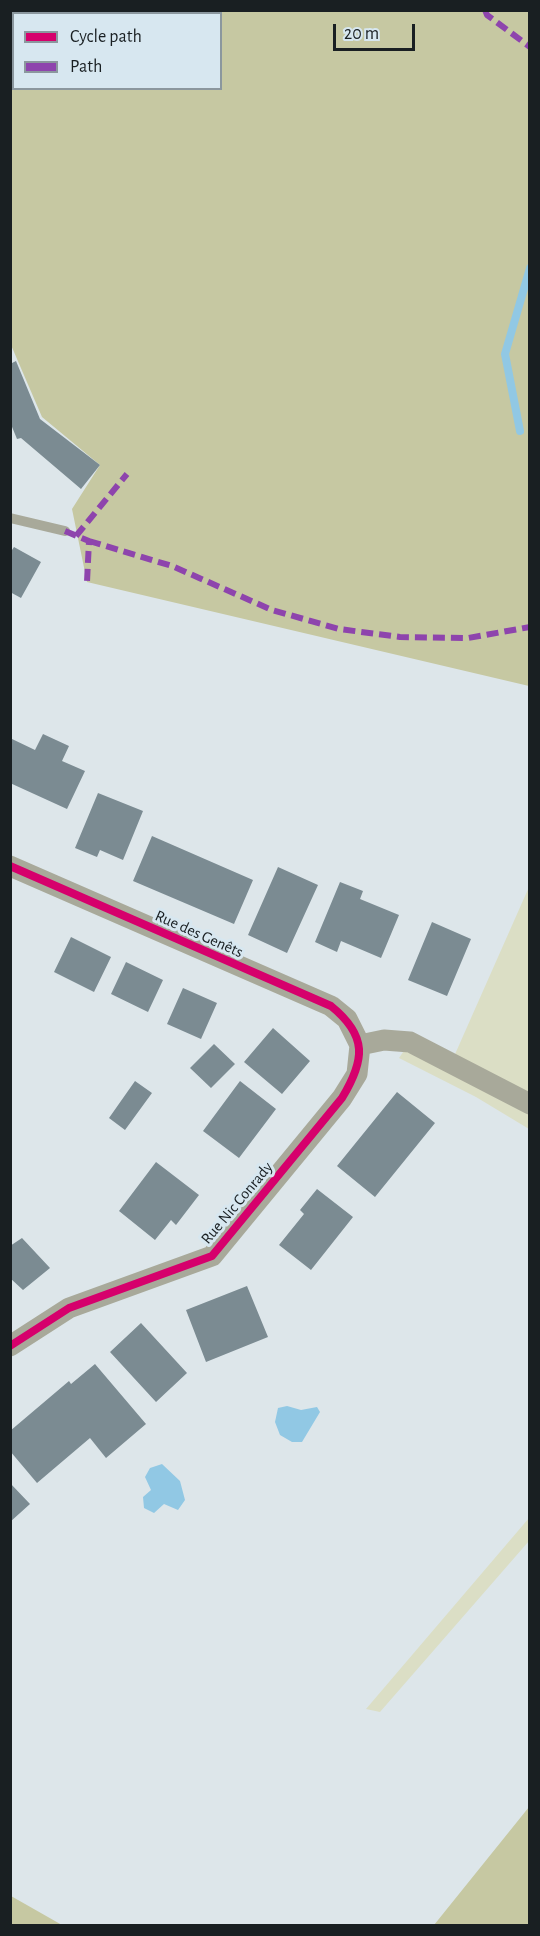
<!DOCTYPE html>
<html>
<head>
<meta charset="utf-8">
<style>
  body { margin:0 }
  #map { position:relative; width:540px; height:1936px; overflow:hidden; background:#dde6ea; font-family:"Alegreya Sans",sans-serif }
  canvas { display:block }
  .frame { position:absolute; inset:0; border:12px solid #191f22; pointer-events:none }
  .legend { position:absolute; left:12px; top:12px; width:210px; height:78px; box-sizing:border-box; background:#d7e7f0; border:2px solid #8b979e; margin:0; padding:8px 10px; list-style:none; font-size:18px; color:#191f22 }
  .legend li { display:flex; align-items:center; gap:12px; height:30px }
  .legend b { width:30px; border:2px solid #8b979e }
  .scale { position:absolute; left:333px; top:24px; width:82px; height:27px; box-sizing:border-box; border:3px solid #191f22; border-top:0; padding-left:8px; font-size:18px; line-height:21px; white-space:nowrap; color:#191f22; -webkit-text-stroke:4px #d7e7f0; paint-order:stroke }
</style>
</head>
<body>
<div id="map">
<canvas width="540" height="1936"></canvas>
<div class="frame"></div>
<ul class="legend">
<li><b style="height:8px;background:#d6006c"></b>Cycle path</li>
<li><b style="height:8px;background:#8e44ad"></b>Path</li>
</ul>
<div class="scale">20 m</div>
</div>
<script>
const g = document.querySelector('canvas').getContext('2d');
g.lineJoin = 'round';
function fillPath(path, color) { g.fillStyle = color; g.fill(path, 'evenodd'); }
function stroke(path, color, width, dash) { g.strokeStyle = color; g.lineWidth = width; g.lineCap = dash ? 'butt' : 'round'; g.setLineDash(dash || []); g.stroke(path); }
function write(font, color, halo, rows, align = 'center') {
  g.font = font + ' "Alegreya Sans",sans-serif'; g.lineWidth = 6; g.setLineDash([]); g.textBaseline = 'middle'; g.strokeStyle = halo; g.fillStyle = color; for (const [text, x, y, turn = 0] of rows) {
    g.save(); g.translate(x, y); g.rotate((+turn || 0) * Math.PI / 180); g.textAlign = isNaN(turn) ? turn : align; if (halo) g.strokeText(text, 0, 0); g.fillText(text, 0, 0); g.restore();
  }
}
const green = new Path2D(`
  M529,887V1129L476,1097L399,1058L410,1042L452,1061Z
  M529,1518V1541L380,1712L366,1709Z`);
const forest = new Path2D(`
  M10,11H529V686L87,582L72,509L100,465L42,417L11,345ZM14,14H220V88H14Z
  M529,1807V1925H434Z
  M11,1896L62,1925H11Z`);
const water = new Path2D(`
  M287,1406L301,1410L317,1407L320,1412L302,1442H292L280,1435L275,1422L278,1408Z
  M162,1464L180,1481L185,1500L178,1510L164,1504L154,1513L144,1508L143,1497L151,1490L145,1477L150,1468Z`);
const stream = new Path2D(`
  M520,431L505,354L530,268`);
const building = new Path2D(`
  M16,361L40,419L100,465L81,489L21,438L17,439L10,422V364Z
  M14,547L41,562L21,598L10,592V553Z
  M43,734L69,746L62,761L85,771L67,809L10,783L12,739L35,750Z
  M98,793L143,811L123,860L100,850L97,857L75,848Z
  M152,836L253,880L234,924L133,881Z
  M278,867L318,885L287,953L248,935Z
  M340,882L363,891L360,899L399,915L381,958L341,941L337,952L315,942Z
  M432,922L471,939L447,996L408,980Z
  M71,937L111,957L94,992L54,972Z
  M126,962L163,980L148,1012L111,994Z
  M183,988L217,1003L201,1039L167,1024Z
  M273,1028L310,1061L282,1094L244,1062Z
  M214,1044L235,1064L211,1088L190,1068Z
  M135,1081L152,1093L125,1130L109,1118Z
  M240,1081L276,1109L239,1158L203,1131Z
  M397,1092L435,1123L375,1197L337,1166Z
  M156,1162L199,1195L176,1225L171,1220L155,1240L119,1211Z
  M317,1189L353,1217L311,1270L279,1245L304,1214L300,1210Z
  M22,1238L50,1268L23,1290L10,1278V1246Z
  M247,1286L268,1337L206,1362L186,1310Z
  M141,1323L187,1373L156,1402L110,1352Z
  M95,1364L146,1424L106,1458L90,1438L37,1483L10,1451V1431L69,1381L71,1384Z
  M10,1483L30,1504L10,1522Z`);
const lane = new Path2D(`
  M10,518L65,531`);
const street = new Path2D(`
  M10,866L331,1006L347,1019L360,1045
  M360,1045L384,1040L410,1042L530,1104
  M10,1346L69,1308L212,1256L342,1098L357,1074L360,1045`);
const quiet = new Path2D(`
  M485,10L487,15L530,47
  M65,531L89,541L87,582
  M76,536L127,474
  M89,541L172,566L272,610L339,629L400,637L468,638L530,627`);
const cycleway = new Path2D(`
  M10,866L331,1006C368,1036 365,1060 342,1098L212,1256L69,1308L10,1346`);
const streetNames = [
  ["Rue des Genêts",199,934,24],
  ["Rue Nic Conrady",237,1203,-50]
];
fillPath(green, '#dbdec5');
fillPath(forest, '#c6c8a2');
fillPath(water, '#91c8e4');
stroke(stream, '#91c8e4', 8);
fillPath(building, '#7b8b92');
stroke(lane, '#a8a99a', 10);
stroke(street, '#a8a99a', 21);
stroke(quiet, '#8e44ad', 6, [12, 6]);
stroke(cycleway, '#d6006c', 8);
write('16px', '#191f22', '#d7e7f0', streetNames);
</script>
</body>
</html>
